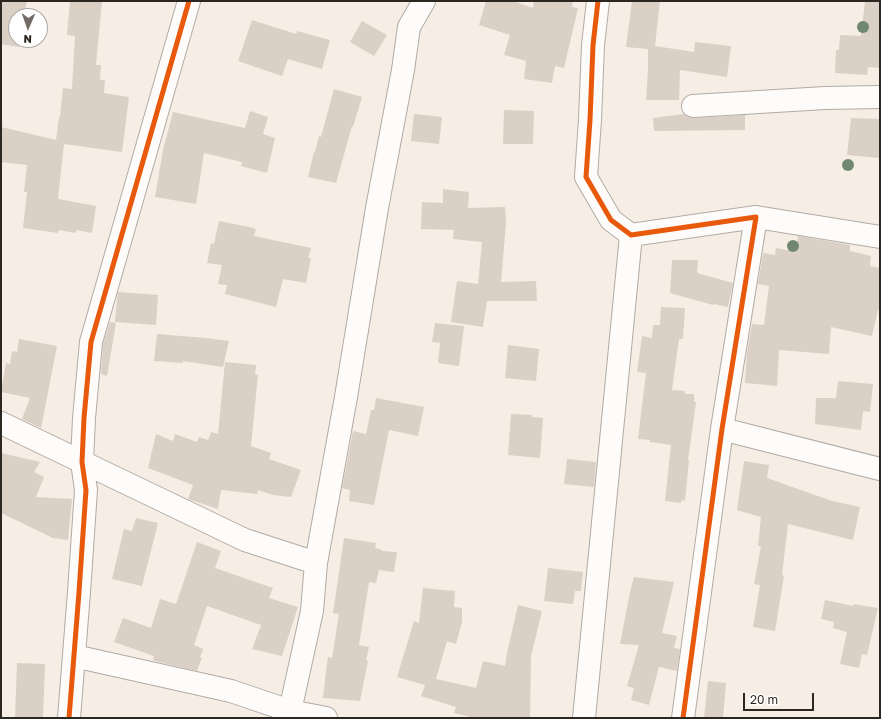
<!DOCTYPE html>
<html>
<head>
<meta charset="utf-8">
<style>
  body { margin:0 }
  #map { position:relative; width:881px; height:719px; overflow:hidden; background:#f6ede4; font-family:"Golos Text",sans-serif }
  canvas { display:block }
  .frame { position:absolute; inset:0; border:2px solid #2d2721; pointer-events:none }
  .north { position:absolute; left:8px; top:8px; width:40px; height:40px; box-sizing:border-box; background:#fff; border:1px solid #aba9a6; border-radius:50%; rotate:182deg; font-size:11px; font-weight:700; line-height:16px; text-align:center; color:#2d2721 }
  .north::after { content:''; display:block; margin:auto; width:14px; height:18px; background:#736c65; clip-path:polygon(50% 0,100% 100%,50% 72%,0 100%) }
  .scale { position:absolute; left:743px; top:693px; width:71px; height:18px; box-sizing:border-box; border:2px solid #2d2721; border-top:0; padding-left:5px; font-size:12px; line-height:14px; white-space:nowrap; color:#2d2721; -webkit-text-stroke:3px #fff; paint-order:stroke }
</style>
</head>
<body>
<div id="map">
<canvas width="881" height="719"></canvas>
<div class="frame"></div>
<div class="north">N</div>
<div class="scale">20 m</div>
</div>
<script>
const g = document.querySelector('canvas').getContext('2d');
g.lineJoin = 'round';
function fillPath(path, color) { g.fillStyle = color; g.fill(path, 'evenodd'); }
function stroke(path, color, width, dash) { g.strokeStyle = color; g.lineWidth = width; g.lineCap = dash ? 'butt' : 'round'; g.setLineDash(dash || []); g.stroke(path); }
const building = new Path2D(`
  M1,1H27L24,16H16V40H20L19,47L1,44Z
  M70,1H102L96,65H101L100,80H105L104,93L129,97L122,152L64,144L58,199L96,206L92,233L76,230V233L59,230L58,233L23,228L27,192H24L27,165L1,162V127L56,140L59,117H60L63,88L72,89L75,36L67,35Z
  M486,1H513L533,8L534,1H573L572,7L578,8L564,68L555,66L552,83L524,79L526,61L504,55L510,35L479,25Z
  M632,1H660L655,46L694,52L695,42L731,46L727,77L680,70L679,100H646L648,69V49L626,47Z
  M865,1H880V68L868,67L867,75L835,73L836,50H839L840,35L861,36Z
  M252,20L296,34L297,31L330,40L322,69L288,59L282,76L238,61Z
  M362,21L387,35L374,56L350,42Z
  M334,89L362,97L353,127L352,126L336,183L308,177L314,152H315L319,136L321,137Z
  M504,110L534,111L533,144H503Z
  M250,111L268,117L263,134L275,138L267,173L241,166L242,162L204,153L196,204L155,197L163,150L173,112L245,128Z
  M414,114L442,117L439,144L411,141Z
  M684,114L688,117L694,118L745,115V130L654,131L653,118Z
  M851,118L880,119L879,158L847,155Z
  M443,189L469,192L468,208L505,207L506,223L501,282L536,281L537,301H487L483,327L451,322L457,281L478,284L482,242L453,239L454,230L421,229L422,202L443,203Z
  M219,221L254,228V229H256L254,236L311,248L308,258H311L306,283L283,279L276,307L225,294L227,285L218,284L222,265L207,263L211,243L214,244Z
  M798,236L850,245V251L871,256L870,266L880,268V310H878L872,336L831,327L829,354L779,350L777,386L745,383L747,353L752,324L764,325L769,286L758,284L763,253L775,255L776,248L796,252Z
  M672,260H698L697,273L733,283L728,307L714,304L713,305L670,293Z
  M118,292L158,295L156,325L115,322L117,299Z
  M661,307L685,308L683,339H679L672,390L685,391V394H694V402H696L688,460H689L685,501L682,500L681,503L665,501L671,445L650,442V440L638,439L646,373L637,372L642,336L652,338L653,325H660Z
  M110,322L116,323L107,376L101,374L103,344Z
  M435,323L464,326L459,366L438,363L440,343L432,342Z
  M157,334L206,338L229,341L223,367L183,361V363L154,361Z
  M19,339L57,346L41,428L22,419L30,398L1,392L6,363L10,364L12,351L17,352Z
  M508,345L539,349L536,381L505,378Z
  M225,362L256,365L255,374L258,375L251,446L271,453L269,459L301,470L291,497L273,495L258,490L257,494L221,490L218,509L188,499L193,485L148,468L156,434L173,441L175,434L197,442L199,437L208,440L211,432L218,434Z
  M838,381L873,384L870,412L863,411L861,430L815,424L816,398H836Z
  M376,398L424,407L418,436L389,430L374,505L349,501L350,490L342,488L353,431L366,434L371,410H374Z
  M511,414L532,415V417L543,418L540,458L508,455Z
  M1,453L40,462L34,472L44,477L36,497L72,499L68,540L53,538L1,513Z
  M567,459L596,462L594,487L564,484Z
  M744,461L769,465L767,478L832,501L860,507L853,540L788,524L782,575L784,576L775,631L753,627L760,585L754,584L761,546H758L761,517L737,510Z
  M136,518L158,523L142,586L112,579L124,529L132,531Z
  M344,538L376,543L375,548L382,550V551L397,552L394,572L379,570L376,583L369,582L359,645L369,647L366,660L368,661L360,701L323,698L326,671L328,657L332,658L339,614L333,613Z
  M197,542L221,551L215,568L273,588L269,598L298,607L282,656L252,649L261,625L207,606L194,645L203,649L200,657L202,658L197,671L155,661L153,660L154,656L114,642L123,618L151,628L160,599L176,604Z
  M548,568L583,572L581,591H575L573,604L544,601Z
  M634,577L674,582L662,633L677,636L674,648L680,649L677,671L659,667L649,705L631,700L634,688L627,686L639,645L620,644L630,592Z
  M423,588L455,591L454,607L462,608V622L456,644L447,641L436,679L476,688L483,661L505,666L507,653L518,605L542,611L531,656L530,718H474L454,713L456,707L421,696L425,685L397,677L414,621L419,623Z
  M825,600L853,606V604L878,608L867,655L862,654L859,668L840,664L847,632L833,628L834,622L821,619Z
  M17,663L45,664L43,718H15Z
  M708,681L726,683L723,718H704Z`);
const minor = new Path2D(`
  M598,1L593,45L590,120L586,177L611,220L631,235L756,217L722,429L683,718
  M693,106L825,98L880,97
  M756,217L880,237
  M1,423L245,540L316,563
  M722,429L880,469
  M74,656L231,691L290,711L326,718
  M290,711L312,611L316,563L346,397L377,208L403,70L409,27L424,1
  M69,718L79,592L86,490L82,462L84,418L91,342L189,1
  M584,718L631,235`);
const cycleway = new Path2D(`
  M598,1L593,45L590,120L586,177L611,220L631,235L756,217L722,429L683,718
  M69,718L79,592L86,490L82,462L84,418L91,342L189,1`);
const trees = [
  [863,27],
  [848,165],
  [793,246]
];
fillPath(building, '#dad0c5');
stroke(minor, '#b2aba4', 24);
stroke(minor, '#fefcfb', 22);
stroke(cycleway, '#e8590c', 5);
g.fillStyle = '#708772';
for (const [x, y] of trees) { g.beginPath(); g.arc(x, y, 6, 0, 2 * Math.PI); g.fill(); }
</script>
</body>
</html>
